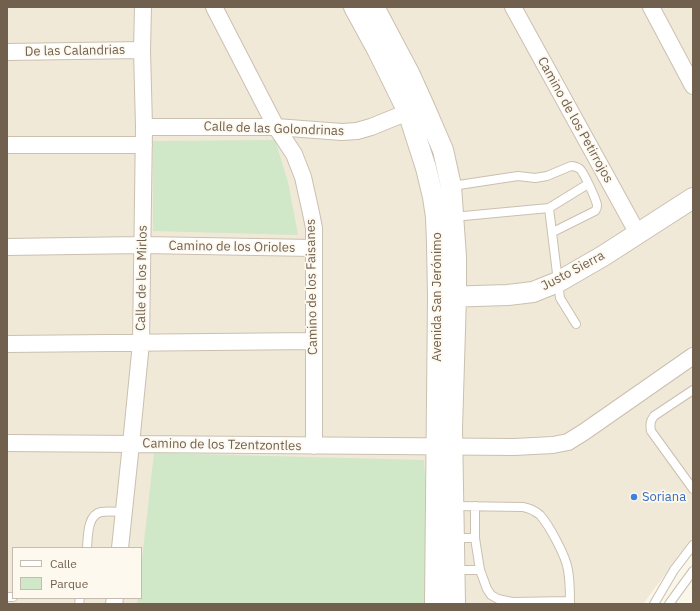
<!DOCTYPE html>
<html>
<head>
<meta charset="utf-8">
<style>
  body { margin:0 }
  #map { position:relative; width:700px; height:611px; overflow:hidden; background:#faf6e9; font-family:"IBM Plex Sans",sans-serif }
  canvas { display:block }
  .frame { position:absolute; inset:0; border:8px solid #72604f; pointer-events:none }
  .legend { position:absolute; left:12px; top:547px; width:130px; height:52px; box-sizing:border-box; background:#fdf9ef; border:1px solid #c5bcaf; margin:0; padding:5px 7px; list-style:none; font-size:12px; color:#72604f }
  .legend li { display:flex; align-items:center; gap:8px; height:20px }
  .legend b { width:20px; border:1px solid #c5bcaf }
</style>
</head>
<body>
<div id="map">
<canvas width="700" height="611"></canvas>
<div class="frame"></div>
<ul class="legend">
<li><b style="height:5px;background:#fff"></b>Calle</li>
<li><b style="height:11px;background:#d0e7c8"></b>Parque</li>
</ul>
</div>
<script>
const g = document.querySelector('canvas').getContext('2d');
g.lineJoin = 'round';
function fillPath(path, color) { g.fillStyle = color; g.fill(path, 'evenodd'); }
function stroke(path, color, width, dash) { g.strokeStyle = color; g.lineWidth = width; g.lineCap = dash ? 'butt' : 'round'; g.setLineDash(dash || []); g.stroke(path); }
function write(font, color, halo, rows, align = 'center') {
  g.font = font + ' "IBM Plex Sans",sans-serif'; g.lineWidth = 3.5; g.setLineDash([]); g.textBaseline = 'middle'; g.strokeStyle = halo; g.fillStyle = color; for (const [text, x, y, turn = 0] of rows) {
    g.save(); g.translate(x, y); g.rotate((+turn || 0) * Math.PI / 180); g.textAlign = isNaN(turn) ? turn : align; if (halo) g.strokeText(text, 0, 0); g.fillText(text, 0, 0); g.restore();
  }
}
const residential = new Path2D(`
  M7,7H693V538L643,604H7ZM13,548H141V598H13Z`);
const green = new Path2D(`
  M275,140L288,182L298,235L153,231V141Z
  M154,453L424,460L428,526L427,604H137L138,598H141V568Z`);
const service = new Path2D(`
  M452,186L518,176L535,178L547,176L571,166C574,166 577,167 580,169C584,173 596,199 597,205C597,209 597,208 595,211L553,232
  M549,208L560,298L576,324
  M453,217L549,208L588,184
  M693,390L654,416C650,421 650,425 651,431L693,489
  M453,506L523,507C529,508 535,511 540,515C549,525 566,556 568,570C570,581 570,593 570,604
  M475,506V538L480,570L487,589L491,595L498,599L512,602L570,601
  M454,538H475
  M87,548C88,537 87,515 101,512C107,511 118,512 124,512
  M454,570H480
  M7,597H13
  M79,604L80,598
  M654,604L674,570L693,545
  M669,604L693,571`);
const minor = new Path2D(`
  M214,7L276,127L294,154L303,177L311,213L314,228V446
  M513,7L638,234
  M651,7L693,86
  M7,52L142,50
  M144,127H276L342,132L357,131L371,127L418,108
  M7,145H144
  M7,247L142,245L314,248
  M7,344L313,341
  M7,443L514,447L553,445L568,442L584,432L693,356
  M120,548L131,444L141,343L144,127L142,50L143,7
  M114,604L115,598`);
const tertiary = new Path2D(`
  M354,7L378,51L408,112L426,168L433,197L436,217L437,244L438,297L435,604
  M374,7L410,75L424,106L443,150L451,186L456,257V296L452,429L455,604
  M444,297L508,295L533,292L558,282L603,256L693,198`);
const markers = [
  [634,497,4,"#3f7fe0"]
];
const streetNames = [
  ["De las Calandrias",75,51,-1],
  ["Camino de los Petirrojos",575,120,61],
  ["Calle de las Golondrinas",274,129,2],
  ["Camino de los Orioles",232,247,1],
  ["Justo Sierra",573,271,-28],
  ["Calle de los Mirlos",142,278,-89],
  ["Camino de los Faisanes",312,287,-91],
  ["Avenida San Jerónimo",437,297,-90],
  ["Camino de los Tzentzontles",222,445,1]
];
const shopNames = [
  ["Soriana",642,497]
];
fillPath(residential, '#f1e9d8');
fillPath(green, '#d0e7c8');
stroke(service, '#cbbfb0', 10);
stroke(minor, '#cbbfb0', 18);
stroke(tertiary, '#cbbfb0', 22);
stroke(service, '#fff', 8);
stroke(minor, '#fff', 16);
stroke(tertiary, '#fff', 20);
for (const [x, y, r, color] of markers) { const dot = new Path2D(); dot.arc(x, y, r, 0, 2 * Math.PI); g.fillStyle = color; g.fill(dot); stroke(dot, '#fdf9ef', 1.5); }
write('13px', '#72604f', '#fdf9ef', streetNames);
write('13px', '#366cbe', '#fdf9ef', shopNames, 'left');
</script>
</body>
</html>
